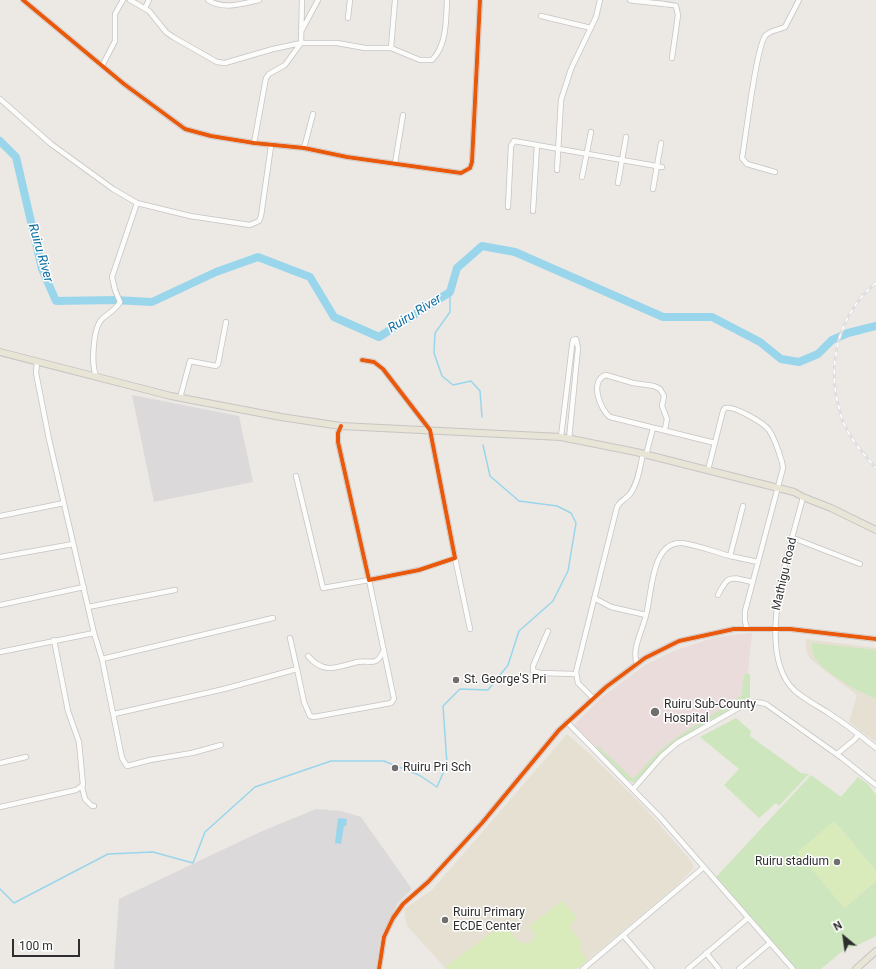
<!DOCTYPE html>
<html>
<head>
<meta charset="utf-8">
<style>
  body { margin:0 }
  #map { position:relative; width:876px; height:969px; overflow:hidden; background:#ece8e4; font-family:Roboto,sans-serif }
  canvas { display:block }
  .north { position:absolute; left:824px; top:917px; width:40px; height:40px; -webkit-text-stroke:3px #fff; paint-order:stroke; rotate:331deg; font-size:11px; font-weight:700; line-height:16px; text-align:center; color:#2e2e2e }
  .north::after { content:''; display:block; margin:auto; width:14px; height:18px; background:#2e2e2e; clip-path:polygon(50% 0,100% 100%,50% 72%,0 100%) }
  .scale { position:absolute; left:12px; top:939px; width:68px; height:18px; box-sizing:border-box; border:2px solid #2e2e2e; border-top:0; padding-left:5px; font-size:12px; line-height:14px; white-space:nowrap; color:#2e2e2e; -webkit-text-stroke:3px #fff; paint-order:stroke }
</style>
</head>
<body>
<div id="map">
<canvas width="876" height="969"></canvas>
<div class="north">N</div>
<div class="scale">100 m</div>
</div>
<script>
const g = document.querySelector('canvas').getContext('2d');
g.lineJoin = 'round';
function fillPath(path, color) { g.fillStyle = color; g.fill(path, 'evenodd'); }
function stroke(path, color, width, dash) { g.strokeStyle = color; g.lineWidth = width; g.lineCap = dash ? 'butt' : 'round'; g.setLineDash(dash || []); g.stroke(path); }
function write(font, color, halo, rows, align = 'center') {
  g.font = font + ' Roboto,sans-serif'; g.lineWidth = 3; g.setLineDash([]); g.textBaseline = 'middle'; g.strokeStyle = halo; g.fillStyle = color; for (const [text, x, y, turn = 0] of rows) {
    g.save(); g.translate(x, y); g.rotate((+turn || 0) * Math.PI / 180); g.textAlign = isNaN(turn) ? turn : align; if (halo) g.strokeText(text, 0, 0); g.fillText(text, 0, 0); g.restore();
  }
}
const industrial = new Path2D(`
  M132,395L239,416L253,482L154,502Z
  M316,809L341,811L361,817L412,889L398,903L380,939L376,969H114L119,899L260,832Z`);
const education = new Path2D(`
  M806,639L876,648V742L849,722L857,695L810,659L806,650Z
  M567,734L590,754L646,809L691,861L694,868L675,887L577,969H446L407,926L404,909L432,890Z`);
const medical = new Path2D(`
  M752,633L745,698L666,748L632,781L574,725L601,698L645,665L671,652L716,637Z`);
const green = new Path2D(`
  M812,643L876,650V699L862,692L858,691C842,680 809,666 812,643Z
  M748,673L750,675V698L702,725L665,750L634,783L628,780L596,747L597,745L633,779L658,752L677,737L741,696L744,675Z
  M736,718L751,731L750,736L801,773L809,774L779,806L776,803L759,818L724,785L739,769L700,737Z
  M811,775L841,797L858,777L868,784L876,795V871L834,821L844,908L876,881V936L858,945L845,949L821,969H796L716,877Z`);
const pitch = new Path2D(`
  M834,821L876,871V881L844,908L797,852Z
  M562,901L577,917L569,927L582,943L579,949L588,960L577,969H446L445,967L492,932L508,929L520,943H529L536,936L529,926Z`);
const water = new Path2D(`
  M338,818L347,819L346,826H344L341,844L335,843Z`);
const stream = new Path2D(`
  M450,292V312L435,333L434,353L442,376L453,385L471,381L480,391L482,417
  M0,889L14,903L108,854L153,852L193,863L205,832L255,787L331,761H384L419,775L437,787L447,764L443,706L460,689L488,690L508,665L519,631L553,601L568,571L576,523L571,513L557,506L519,501L490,476L483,445`);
const river = new Path2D(`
  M0,141L16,157L42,269L56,301L115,300L152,302L216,272L258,257L310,277L334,317L379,337L450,292L457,268L482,246L515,252L663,317H712L760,342L781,359L799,362L818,354L832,340L848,333L876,326`);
const minor = new Path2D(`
  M23,0L124,84L185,129L211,136L254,143L304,148L347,157L461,173L470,168L472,162L480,0
  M130,0L149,11L166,32L173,37L217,62L225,63L273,49L301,43H337L365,48H391L420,60H432C447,45 446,20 447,0
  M208,0C224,10 241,4 259,0
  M630,0C639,2 674,4 676,6L678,15L672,58
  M145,8L149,0
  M541,16L591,28
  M348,18L350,0
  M302,30L318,0
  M391,48L395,0
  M102,66L115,41V14L123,0
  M0,99L51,144L113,189L137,203L190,216L250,225L259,221L261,216L271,146
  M254,143L266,78L269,74L285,65L301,43L302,0
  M304,148L313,114
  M395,163L403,115
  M557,170L561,100L571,69L596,17L600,0
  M775,172L747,164L742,158L743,152C746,134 757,42 766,35C771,30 779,30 785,27L799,0
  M582,177L591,132
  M618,183L626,137
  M653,189L661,143
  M508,207L511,146L514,141L662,167
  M533,211L537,145
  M96,376C91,364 93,328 102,319C108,313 116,310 120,302L115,290L112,277L137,203
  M180,398L190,361L216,366L218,364L226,322
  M341,426L338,433V442L369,580L419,570L455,558L430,430L383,369L374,362L362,360
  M665,429L667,419L662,406L664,396L660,389L654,386L633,383L606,375C589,380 600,410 610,417L715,443
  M561,437L572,346L573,340L576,339L578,348L569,439
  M646,455L653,428
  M708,470L723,411L725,408C733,405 764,423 769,430C775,439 779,452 782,462L783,468L745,611V621L747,629
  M296,476L323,588L369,580L394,699L391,703L314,717L310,716L304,702L297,669
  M803,497C791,546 753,650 794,690C804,699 816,705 827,712C844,723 860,735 876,748
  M743,506L730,556L758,562
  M0,516L64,503
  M793,538L860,564
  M0,557L73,544
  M455,558L470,629
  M718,595C728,574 731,577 752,582
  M594,598L611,607L646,615C643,630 631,649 637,664
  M0,605L84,587
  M88,607L175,590
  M646,615C652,594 651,541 682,543C697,545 715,552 730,556
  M548,631L533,666V671L540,673L575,674
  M94,633L102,659L122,758L127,766L150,760L192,753L221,745
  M0,652L94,633L49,439L36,373L37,361
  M308,656C324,675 338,667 357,662C370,659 375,668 383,652
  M102,659L273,618
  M593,698L578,683L576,672L617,507C620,501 626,499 630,494C638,483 640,467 643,454
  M114,714L224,689L297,669L290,638
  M567,722L660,817L793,969
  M837,754L854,740L859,734
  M0,763L26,757
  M82,787L85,799L92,806H94
  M634,788L662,756L677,743L742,706C751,702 757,701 766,704L842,758L876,785
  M0,807L76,790L83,785L79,742L68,711L54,640
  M623,935L652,969
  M706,953L719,969
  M379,969L384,937L393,918L403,904L428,882L482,823L559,730L606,687L645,658L679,641L734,629H790L876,639
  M583,969L704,867
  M688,969L748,918
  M739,969L770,943`);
const major = new Path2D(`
  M0,352L171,396L281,417L341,426L561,437L636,452L794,492L803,497L831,508L876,530
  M856,969L876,951`);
const rail = new Path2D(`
  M876,283C840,313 827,360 838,404C840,410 841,418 844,424C852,441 864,455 876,468`);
const cycleway = new Path2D(`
  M23,0L124,84L185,129L211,136L254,143L304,148L347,157L461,173L470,168L472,162L480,0
  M341,426L338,433V442L369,580L419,570L455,558L430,430L383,369L374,362L362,360
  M379,969L384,937L393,918L403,904L428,882L482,823L559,730L606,687L645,658L679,641L734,629H790L876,639`);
const markers = [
  [456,680,4,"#706f6e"],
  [655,712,5,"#706f6e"],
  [395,768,4,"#706f6e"],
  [837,862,4,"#706f6e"],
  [445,920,4,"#706f6e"]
];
const streetNames = [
  ["Mathigu Road",785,574,-77]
];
const poiNames = [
  ["St. George'S Pri",464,680],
  ["Ruiru Sub-County",664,705],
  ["Hospital",664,719],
  ["Ruiru Pri Sch",403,768],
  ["Ruiru stadium",829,862,"right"],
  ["Ruiru Primary",453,913],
  ["ECDE Center",453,927]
];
const waterNames = [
  ["Ruiru River",40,253,74],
  ["Ruiru River",415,314,-32]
];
fillPath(industrial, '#dcd9db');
fillPath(education, '#e6e0d3');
fillPath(medical, '#e9dcdb');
fillPath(green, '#cee6be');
fillPath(pitch, '#d9eabb');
fillPath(water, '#99d6ec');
stroke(stream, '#99d6ec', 1.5);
stroke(river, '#99d6ec', 8);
stroke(minor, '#c5c4c5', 6);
stroke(major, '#c6c5c4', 8);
stroke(minor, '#fcfcfb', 4.5);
stroke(major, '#e8e4d6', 6);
stroke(rail, '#dfdfe1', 3);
stroke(rail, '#fff', 1.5, [4.5]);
stroke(cycleway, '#e8590c', 4);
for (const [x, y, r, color] of markers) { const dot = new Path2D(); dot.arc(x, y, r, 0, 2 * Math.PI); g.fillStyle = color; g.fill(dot); stroke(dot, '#fff', 1.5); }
write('12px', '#2e2e2e', '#fff', streetNames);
write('12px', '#2e2e2e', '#fff', poiNames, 'left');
write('italic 13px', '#0d6fa3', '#fff', waterNames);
</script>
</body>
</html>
